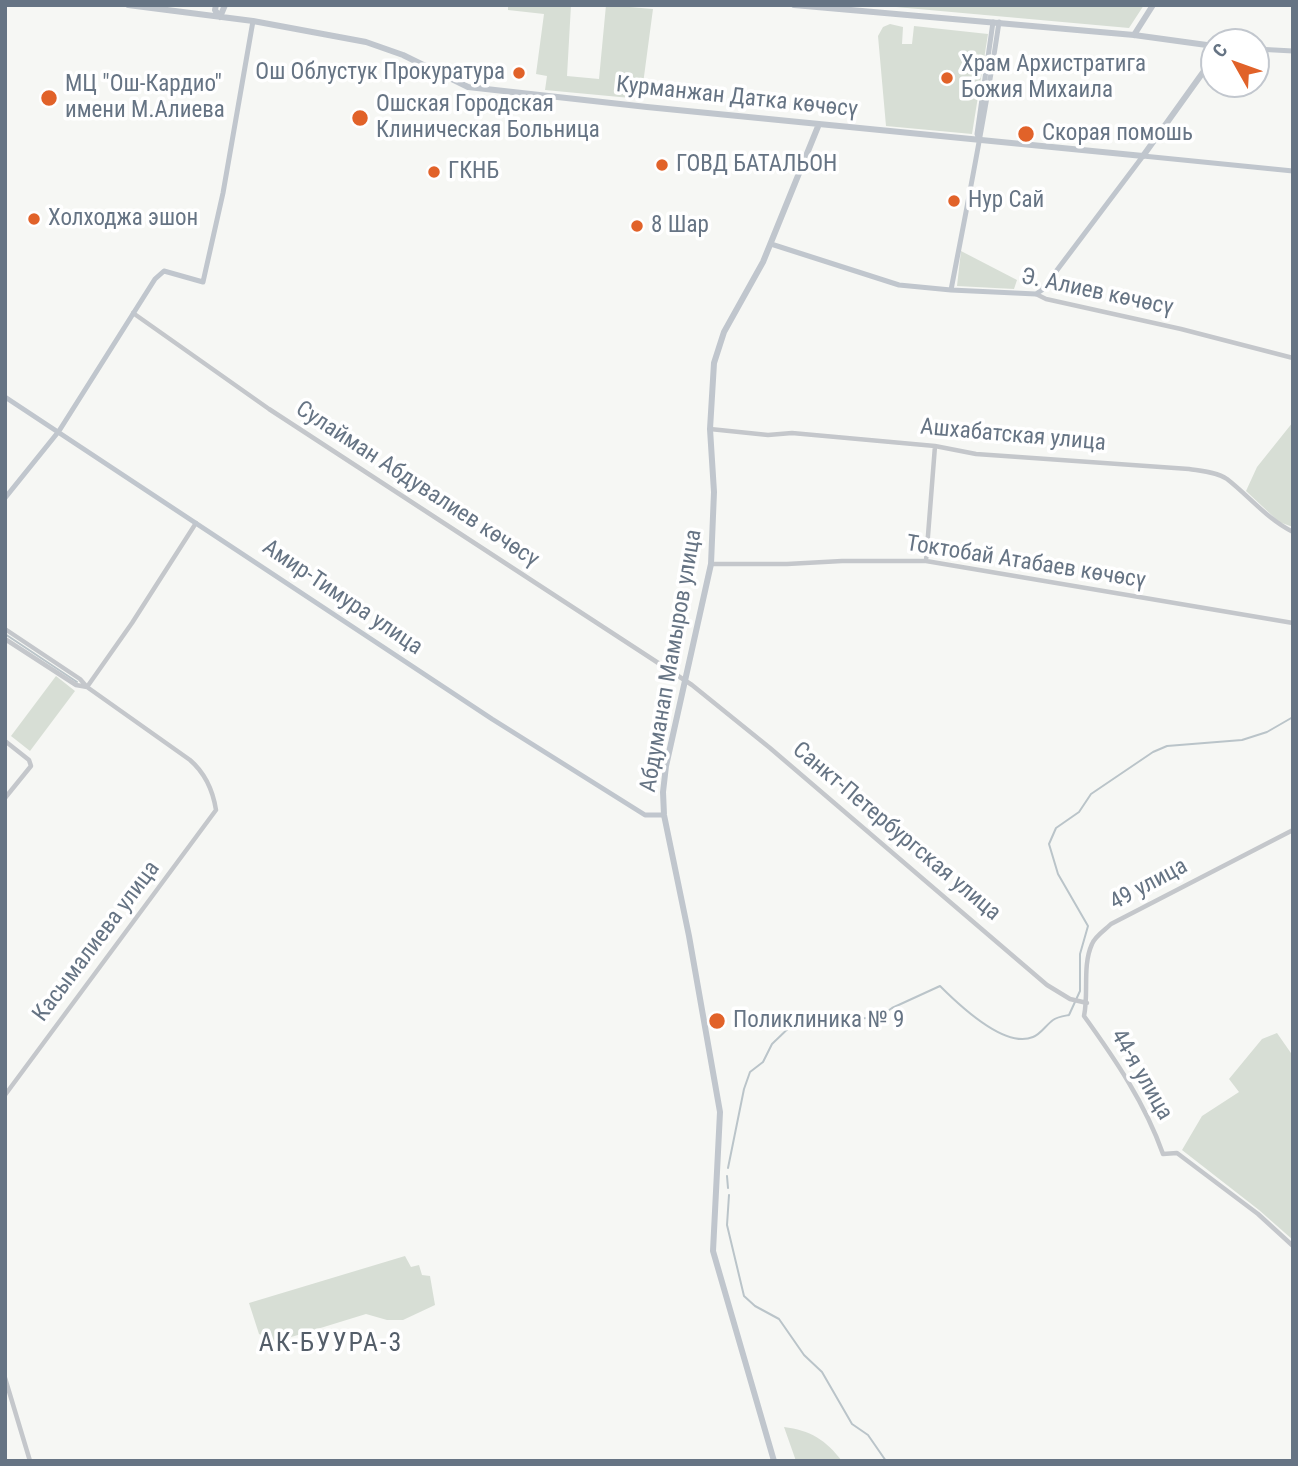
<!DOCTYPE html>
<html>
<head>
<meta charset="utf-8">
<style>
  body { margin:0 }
  #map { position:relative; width:1298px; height:1466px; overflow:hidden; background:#f6f7f4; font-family:"Roboto Condensed",sans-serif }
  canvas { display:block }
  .frame { position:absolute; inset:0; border:7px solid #667484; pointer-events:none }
  .north { position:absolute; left:1200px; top:28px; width:70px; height:70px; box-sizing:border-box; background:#fff; border:2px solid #c2c7ce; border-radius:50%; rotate:310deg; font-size:19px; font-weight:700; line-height:28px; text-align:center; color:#667484 }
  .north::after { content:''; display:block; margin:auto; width:24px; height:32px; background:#e16229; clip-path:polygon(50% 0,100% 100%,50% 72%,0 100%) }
</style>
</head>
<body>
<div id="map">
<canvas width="1298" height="1466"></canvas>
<div class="frame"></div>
<div class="north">С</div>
</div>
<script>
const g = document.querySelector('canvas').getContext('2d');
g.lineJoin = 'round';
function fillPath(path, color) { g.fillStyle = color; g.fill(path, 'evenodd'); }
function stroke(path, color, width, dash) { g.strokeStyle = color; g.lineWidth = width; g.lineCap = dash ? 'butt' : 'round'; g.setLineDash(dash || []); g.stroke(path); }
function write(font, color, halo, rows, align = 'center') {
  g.font = font + ' "Roboto Condensed",sans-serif'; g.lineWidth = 7; g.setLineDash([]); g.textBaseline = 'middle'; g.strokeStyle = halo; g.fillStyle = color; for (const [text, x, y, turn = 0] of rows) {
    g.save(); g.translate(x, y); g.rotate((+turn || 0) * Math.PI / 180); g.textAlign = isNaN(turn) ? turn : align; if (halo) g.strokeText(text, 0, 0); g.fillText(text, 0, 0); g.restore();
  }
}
const green = new Path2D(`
  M508,5H571L567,76L599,79L606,5L653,9L641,99L545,90L547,76L536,74L544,14L508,10Z
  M896,5H1144L1129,28L896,7Z
  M890,24L903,27L902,44H912L914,26L988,34L972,134L886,126L878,36L883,27Z
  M961,251L1017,280L1014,289L957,286Z
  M1293,422V527L1279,522L1246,491L1257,467Z
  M56,676L75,691L30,751L11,736Z
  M1277,1033L1293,1056V1240L1259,1210L1182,1150L1202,1116L1239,1092L1229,1079L1262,1039Z
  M405,1256L411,1267L419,1265L422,1275L430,1276L435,1305L403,1320H387L366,1314L275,1342L259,1334L249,1303Z
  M784,1427C810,1430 826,1440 842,1461H796Z`);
const stream = new Path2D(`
  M5,634L77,682
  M728,1168L744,1089L750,1072L763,1062L772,1044L798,1019L878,1018L892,1008L940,986C958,1004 1005,1049 1033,1037C1041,1034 1046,1025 1053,1020C1057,1017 1064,1016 1069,1015L1080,991V954L1088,926L1058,874L1049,844L1056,828L1079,812L1091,794L1153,752L1167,746L1242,740L1267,732L1293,717
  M727,1176L728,1188
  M729,1195L727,1225L744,1296L755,1306L779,1319L804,1355L822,1372L852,1424L868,1435L886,1461`);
const tertiary = new Path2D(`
  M1036,294L1046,299L1181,329L1293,358
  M133,313L269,409L692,685L770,748L1047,985L1070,999L1087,1003
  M710,429L768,435L792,433L935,446L976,454L1189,469C1201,471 1217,472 1227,479C1250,497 1267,519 1293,532
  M926,561L935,446
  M711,564H787L842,561H926L1293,623
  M5,629L80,679L87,687L190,760C205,773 213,791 216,810L5,1095
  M5,639L76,685L87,687
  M87,687L132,623L196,523
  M5,741L29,760L31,766L5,798
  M1293,830L1111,924C1105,930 1095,936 1092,944C1082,966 1089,993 1084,1016C1115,1059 1145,1103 1163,1154L1177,1153L1258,1214L1293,1246
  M5,1378L30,1461`);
const secondary = new Path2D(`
  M1256,49L1293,51
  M979,140L977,134L993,22
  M771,244L899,285L951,290L1036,294L1042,290L1143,156L1293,171
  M951,290C968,201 986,113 999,22
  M5,397L492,719L645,815H664
  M5,498L59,431L155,279L164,271L203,282L223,193L253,21`);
const primary = new Path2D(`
  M128,5L253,21L366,42L403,55L468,87L647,107L1143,156L1214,57
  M216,5L215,10L220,17
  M794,5L1134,35L1214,46
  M220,17L225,5
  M1134,35L1153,5
  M774,1461L713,1251L720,1112L689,936L664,815L663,792L666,766L711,564L714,492L710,429L714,363L724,332L763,262L819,124`);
const markers = [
  [519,73,7,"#e16229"],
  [947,78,7,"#e16229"],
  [49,98,9,"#e16229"],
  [360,118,9,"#e16229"],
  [1026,134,9,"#e16229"],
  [662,165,7,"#e16229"],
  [434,172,7,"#e16229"],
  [954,201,7,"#e16229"],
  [34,219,7,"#e16229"],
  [637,226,7,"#e16229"],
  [717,1021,9,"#e16229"]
];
const poiNames = [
  ["Храм Архистратига",961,65],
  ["Божия Михаила",961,91],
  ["Ош Облустук Прокуратура",505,73,"right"],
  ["МЦ \"Ош-Кардио\"",65,85],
  ["имени М.Алиева",65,111],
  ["Ошская Городская",376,105],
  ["Клиническая Больница",376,131],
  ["Скорая помошь",1042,134],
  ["ГОВД БАТАЛЬОН",676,165],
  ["ГКНБ",448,172],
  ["Нур Сай",968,201],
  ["Холходжа эшон",48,219],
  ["8 Шар",651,226],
  ["Поликлиника № 9",733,1021]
];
const streetNames = [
  ["Курманжан Датка көчөсү",737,98,6],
  ["Э. Алиев көчөсү",1097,293,12],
  ["Ашхабатская улица",1013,436,5],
  ["Сулайман Абдувалиев көчөсү",417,485,33],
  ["Токтобай Атабаев көчөсү",1026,563,9],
  ["Амир-Тимура улица",342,598,34],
  ["Абдуманап Мамыров улица",672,661,-80],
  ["Санкт-Петербургская улица",896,832,40],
  ["49 улица",1149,885,-28],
  ["Касымалиева улица",97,942,-53],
  ["44-я улица",1141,1075,60]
];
const quarterNames = [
  ["АК-БУУРА-3",331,1344]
];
fillPath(green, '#d7ded5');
stroke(stream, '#bac4c9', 2);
stroke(tertiary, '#c4c7cb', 4.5);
stroke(secondary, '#c0c6cd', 5);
stroke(primary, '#c0c6cd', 6);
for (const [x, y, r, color] of markers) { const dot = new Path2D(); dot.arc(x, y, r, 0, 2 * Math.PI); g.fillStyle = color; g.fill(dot); stroke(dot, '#fff', 2.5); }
write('23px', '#667484', '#fff', poiNames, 'left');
write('23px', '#667484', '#fff', streetNames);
g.letterSpacing = '2px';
write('26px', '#545e69', '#fff', quarterNames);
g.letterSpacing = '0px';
</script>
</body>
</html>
